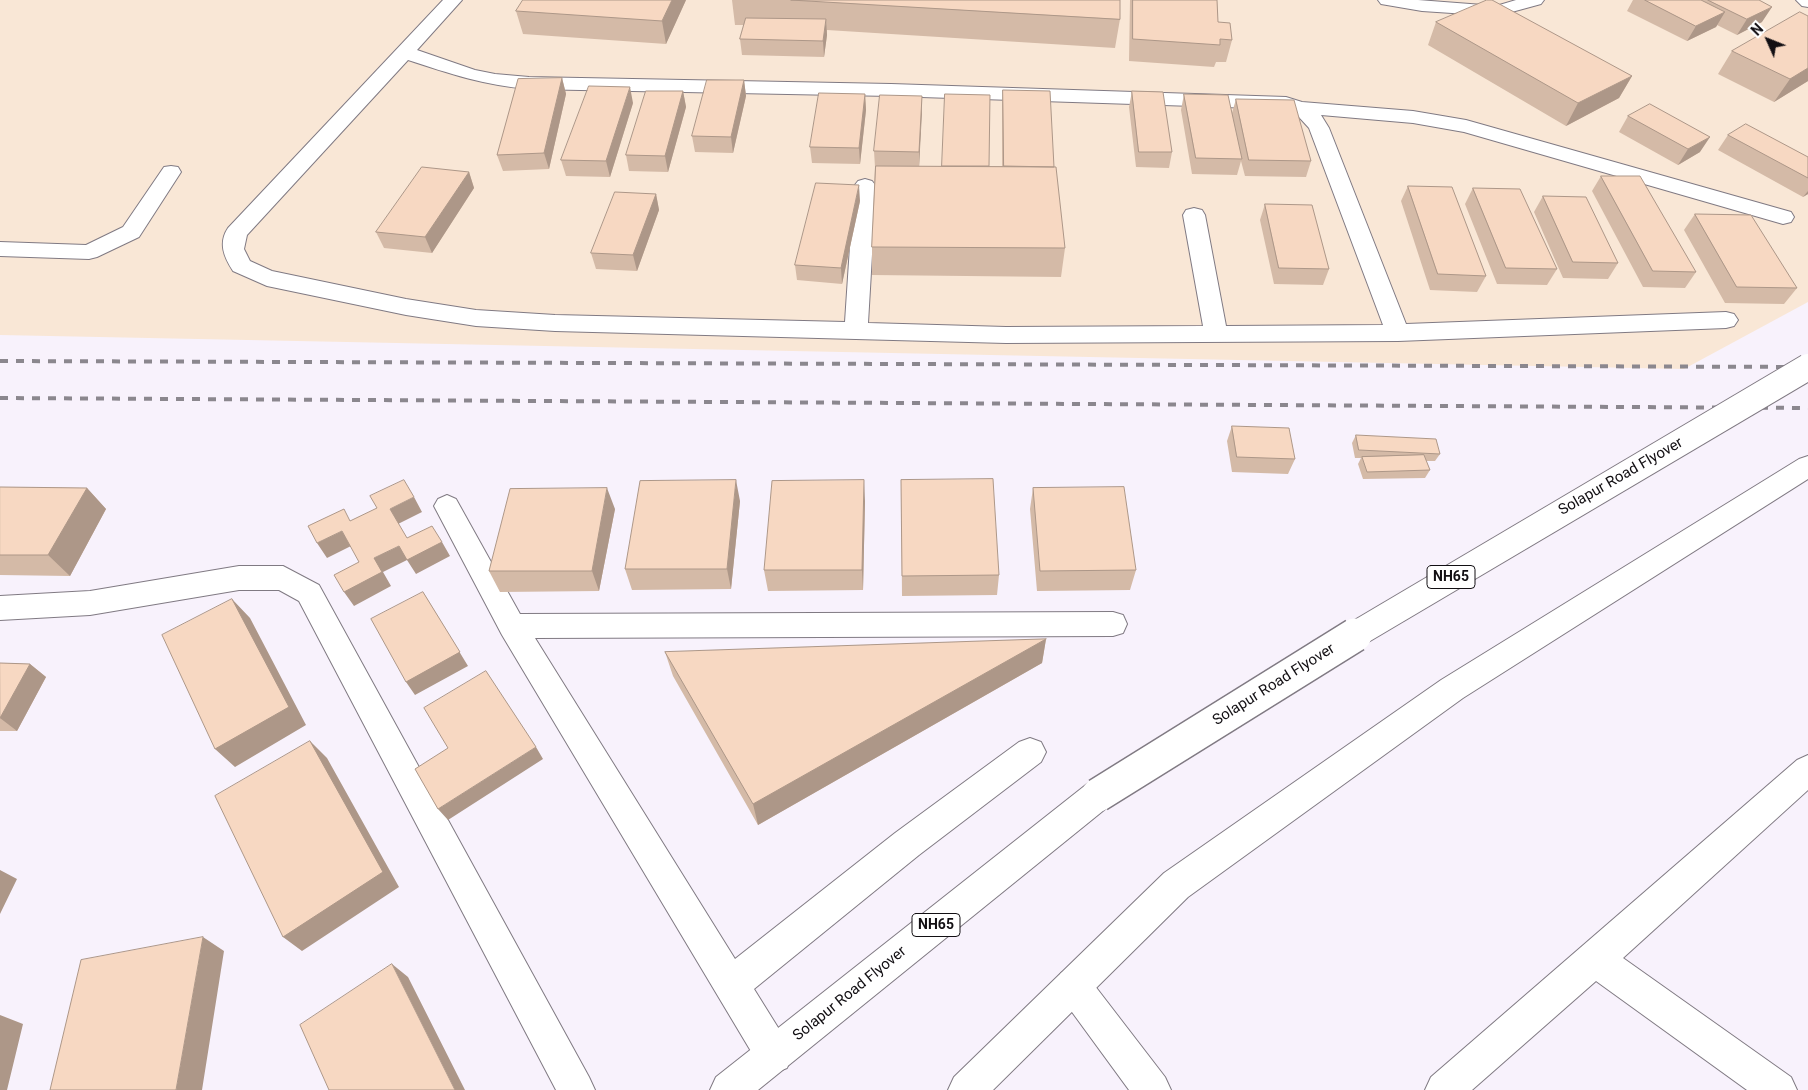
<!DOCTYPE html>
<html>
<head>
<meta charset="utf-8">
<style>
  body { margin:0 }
  #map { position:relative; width:1808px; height:1090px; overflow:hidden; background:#f8f2fc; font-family:Roboto,sans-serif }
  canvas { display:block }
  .north { position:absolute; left:1743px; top:15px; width:50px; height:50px; -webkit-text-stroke:4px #fff; paint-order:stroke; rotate:314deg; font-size:14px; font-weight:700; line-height:20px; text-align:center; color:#120f13 }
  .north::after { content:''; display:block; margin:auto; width:18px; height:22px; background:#120f13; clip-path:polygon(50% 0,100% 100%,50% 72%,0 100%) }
</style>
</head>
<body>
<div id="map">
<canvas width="1808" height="1090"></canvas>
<div class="north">N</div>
</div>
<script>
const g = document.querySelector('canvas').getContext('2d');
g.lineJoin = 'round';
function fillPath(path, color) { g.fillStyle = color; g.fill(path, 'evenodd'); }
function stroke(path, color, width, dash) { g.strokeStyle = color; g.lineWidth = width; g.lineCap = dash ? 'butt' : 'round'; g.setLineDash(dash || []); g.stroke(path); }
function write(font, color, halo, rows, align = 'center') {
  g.font = font + ' Roboto,sans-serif'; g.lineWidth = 4; g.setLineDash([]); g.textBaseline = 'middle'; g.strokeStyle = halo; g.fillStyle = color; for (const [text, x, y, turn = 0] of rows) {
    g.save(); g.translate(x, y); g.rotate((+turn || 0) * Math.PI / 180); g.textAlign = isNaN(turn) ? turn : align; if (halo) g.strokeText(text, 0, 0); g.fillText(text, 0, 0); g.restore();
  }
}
const industrial = new Path2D(`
  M0,0H1808V302L1684,369L0,335Z`);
const minor = new Path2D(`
  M443,0H462L417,50L475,70L495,74L529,77L891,84L1286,97L1302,102L1413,111L1466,120L1791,212L1794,217L1791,222L1783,224L1464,132L1413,123L1321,115L1329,128L1406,324L1726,312L1734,314L1738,320L1734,326L1726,328L1398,341L1006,343L555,331L476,326L406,315L267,286L233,271C224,257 218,243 228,228ZM408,60C451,74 483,85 529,89L891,96L1284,109L1298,116L1309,128L1383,325L1226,326L1205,215L1202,210L1194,208L1186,210L1183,215L1203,326L1006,327L868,323L876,186L872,181L865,179L858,181L854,186L845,322L555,315L476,310L406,299L272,271L250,261L244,249L247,235Z
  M1378,0H1418L1496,6L1516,0H1544L1541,4L1497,16L1422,11L1381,4Z
  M1796,0H1808V7L1802,6Z
  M171,166L178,167L181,172L139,237L97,257L89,259L0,256V242L86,245L123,227L164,167Z
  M447,495L456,499L520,614L1113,612L1123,615L1127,624L1123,633L1113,636L535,638L735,959L895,833L1019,742L1030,738L1041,742L1046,752L1041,762L919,855L754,989L787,1042L792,1055L787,1068L774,1073L761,1068L502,635L434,506L438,499Z
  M239,566H283L319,585L589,1077L595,1090H556L299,601L279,590H239L90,615L0,620V596L90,591Z
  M1808,755V790L1623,958L1791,1077L1797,1090H1747L1596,981L1472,1090H1425L1431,1077L1797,760Z
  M1073,967L1085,973L1165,1077L1171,1090H1129L1061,997L1055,985L1061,973Z`);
const highway = new Path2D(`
  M1808,456V479L1463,698L1188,897L993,1090H948L954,1077L1164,873L1441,680L1799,459Z
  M1098,780L1109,784L1114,795L1109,806L758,1090H710L716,1077L1087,784Z`);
const rail = new Path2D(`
  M0,361L1808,367
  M0,398L1808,408`);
const highwayBridgeFar1 = new Path2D(`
  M1353,636L1808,367`);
const highwayBridge = new Path2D(`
  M1098,795L1355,635`);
const wall = new Path2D(`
  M686,0L666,44L523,34L516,11Z
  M732,0H1120V19L1115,48L827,30V35L824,57L742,55L740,39L744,25H735Z
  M1130,0H1217L1218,22L1232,40L1226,62H1216L1214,67L1129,61Z
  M1633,0H1759L1762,22L1737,35L1717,25L1716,27L1687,41L1627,11Z
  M1808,16V81L1774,102L1718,74L1732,51Z
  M1436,22L1632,76L1619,98L1566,126L1428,45Z
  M562,78L566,94L549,169L503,171L497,155Z
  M744,80L746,96L733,153L695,152L692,136Z
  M1003,90L1054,167L1065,248L1061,277L872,275V247L875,167L874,151L922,96L919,166H1002V106Z
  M683,91L686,107L668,172L629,171L626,155Z
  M1132,91L1172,152L1169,168L1136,167L1129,107Z
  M865,94L866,110L860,164L812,163L810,147Z
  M1184,94L1232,113L1236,99L1311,161L1306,177L1245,176L1241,161L1237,175L1192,174L1181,110Z
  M633,103L610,177L566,176L561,160Z
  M1628,116L1700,152L1678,165L1619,132Z
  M1728,135L1808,157V194L1803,197L1718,150Z
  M469,172L474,188L432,253L384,248L376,232Z
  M1601,176L1696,272L1685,288L1643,287L1592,191Z
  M1408,186L1486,276L1477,292L1430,290L1401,201Z
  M1473,188L1557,269L1547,285L1497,284L1465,204Z
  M656,194L659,210L637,271L596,269L591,253Z
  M1543,196L1618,263L1608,279L1563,278L1534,212Z
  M860,201L842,284L797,280L795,265Z
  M1265,204L1329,269L1323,285L1274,284L1260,220Z
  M1695,214L1797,288L1784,304L1725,303L1684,230Z
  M1232,426L1295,459L1288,474L1232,472L1227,441Z
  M1356,435L1440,454L1435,461H1426L1430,470L1425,478L1363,479L1358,464L1361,458H1355L1352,443Z
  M901,480L999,575L997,595L902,596Z
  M0,487L87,488L106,509L70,576L0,575Z
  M1033,488L1136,570L1130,590L1037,591L1030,509Z
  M740,501L731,589L632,590L625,569Z
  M865,501L863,590L768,591L764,570Z
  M615,509L599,591L500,592L489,571Z
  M1046,639L1042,663L758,825L673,676L665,652Z
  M0,663L30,664L46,677L17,731H0Z`);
const shadedWall = new Path2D(`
  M672,0H686L666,44L662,21Z
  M1772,7L1762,22L1737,35L1747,19Z
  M1725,12L1716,27L1687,41L1696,26Z
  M826,19L827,35L824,57L823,41Z
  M1808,68V81L1774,102L1790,79Z
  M1632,76L1619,98L1566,126L1578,103Z
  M562,78L566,94L549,169L544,153Z
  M744,80L746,96L733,153L731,137Z
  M630,87L633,103L610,177L606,161Z
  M683,91L686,107L668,172L665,156Z
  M865,94L866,110L860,164L859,148Z
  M922,96V112L919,168V152Z
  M1710,137L1700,152L1678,165L1688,149Z
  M469,172L474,188L432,253L425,237Z
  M859,185L860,201L842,284L841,268Z
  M1808,191V194L1803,197Z
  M656,194L659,210L637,271L633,255Z
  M736,480L740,501L731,589L727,569Z
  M864,480L865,501L863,590L862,570Z
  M87,488L106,509L70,576L48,555Z
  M607,488L615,509L599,591L592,571Z
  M414,497L422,512L398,524L390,509Z
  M342,531L351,546L327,558L317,543Z
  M442,542L450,556L416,574L407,560L383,572L391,586L354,606L344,592L374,558L399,546Z
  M423,592L468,666L415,695L406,682Z
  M232,599L250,618L306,725L235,767L215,749Z
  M1046,639L1042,663L758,825L753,804Z
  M30,664L46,677L17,731L0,718Z
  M310,741L327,758L399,887L302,951L283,937Z
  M536,747L543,759L448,820L438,809Z
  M0,870L17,879L0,914Z
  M203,937L224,951L202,1090H176Z
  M392,964L408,977L465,1090H455Z
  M0,1015L23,1024L7,1090H0Z`);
const building = new Path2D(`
  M523,0H672L662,21L516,11Z
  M791,0H1120V19Z
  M1133,0H1217L1218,22L1230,23L1232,40L1220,39V45L1133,39Z
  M1487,0H1492L1632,76L1578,103L1436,22Z
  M1645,0H1701L1725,12L1696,26Z
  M1708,0H1759L1772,7L1747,19Z
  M1800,12L1808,16V68L1790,79L1732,51Z
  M746,18L826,19L823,41L740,39Z
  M562,78L544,153L497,155L518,79Z
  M707,80H744L731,137L692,136Z
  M589,86L630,87L606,161L561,160Z
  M1003,90L1050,91L1054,167L1004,166Z
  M646,91H683L665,156L626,155Z
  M1132,91L1163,92L1172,152H1139Z
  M819,93L865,94L859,148L810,147Z
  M945,94L990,95L989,166H942Z
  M1184,94L1228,95L1242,159L1196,158Z
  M880,95L922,96L919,152L874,151Z
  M1236,99L1294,100L1311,161L1249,160Z
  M1650,104L1710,137L1688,149L1628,116Z
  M1746,124L1808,157V178L1728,135Z
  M876,166L1056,167L1065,248L872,247Z
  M422,167L469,172L425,237L376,232Z
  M1601,176H1640L1696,272L1653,271Z
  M816,183L859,185L841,268L795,265Z
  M1408,186L1452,187L1486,276L1438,274Z
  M1473,188L1520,189L1557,269L1506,268Z
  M615,192L656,194L633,255L591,253Z
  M1543,196L1586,197L1618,263L1573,262Z
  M1265,204L1312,205L1329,269L1279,268Z
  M1695,214L1751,215L1797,288L1737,287Z
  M1232,426L1289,428L1295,459L1237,457Z
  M1356,435L1436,439L1440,454L1359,450Z
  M1424,455L1430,470L1367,472L1362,457Z
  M993,479L999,575L902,576L901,480Z
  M404,480L414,497L390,509L407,538L432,526L442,542L407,560L399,546L374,558L382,572L344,592L334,575L359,562L342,531L317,543L308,526L344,509L350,521L377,508L370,496Z
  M736,480L727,569H625L640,481Z
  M864,480L862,570H764L772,481Z
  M0,487L87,488L48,555H0Z
  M1124,487L1136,570L1040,571L1033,488Z
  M607,488L592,571H489L510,489Z
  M423,592L460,652L406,682L371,619Z
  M232,599L289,707L215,749L162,635Z
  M1046,639L753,804L665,652Z
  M0,663L30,664L0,718Z
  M486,671L536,747L438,809L415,769L448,748L424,708Z
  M310,741L383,872L283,937L215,796Z
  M203,937L176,1090H50L81,960Z
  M392,964L455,1090H329L300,1025Z`);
const shields = [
  [1451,577,48],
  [936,925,48]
];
const shieldNames = [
  ["NH65",1451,577],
  ["NH65",936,925]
];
const streetNames = [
  ["Solapur Road Flyover",1621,477,-30],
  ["Solapur Road Flyover",1274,685,-32],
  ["Solapur Road Flyover",850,994,-39]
];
fillPath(industrial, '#f9e7d6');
stroke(minor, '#807a83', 2);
stroke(highway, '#807a83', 2);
fillPath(minor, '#fff');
fillPath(highway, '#fff');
stroke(rail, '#8b878e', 4, [8, 8]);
stroke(highwayBridgeFar1, '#807a83', 28, []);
stroke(highwayBridge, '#807a83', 36, []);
stroke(highwayBridgeFar1, '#fff', 26);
stroke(highwayBridge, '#fff', 33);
fillPath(wall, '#d4baa7');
fillPath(shadedWall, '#ad9788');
fillPath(building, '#f7d8c2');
stroke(building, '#ad9788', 1);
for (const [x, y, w] of shields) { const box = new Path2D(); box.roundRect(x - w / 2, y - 11.5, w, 23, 4); g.fillStyle = '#fff'; g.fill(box); stroke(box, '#120f13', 1); }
write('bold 14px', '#120f13', null, shieldNames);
write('15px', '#120f13', '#fff', streetNames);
</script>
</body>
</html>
